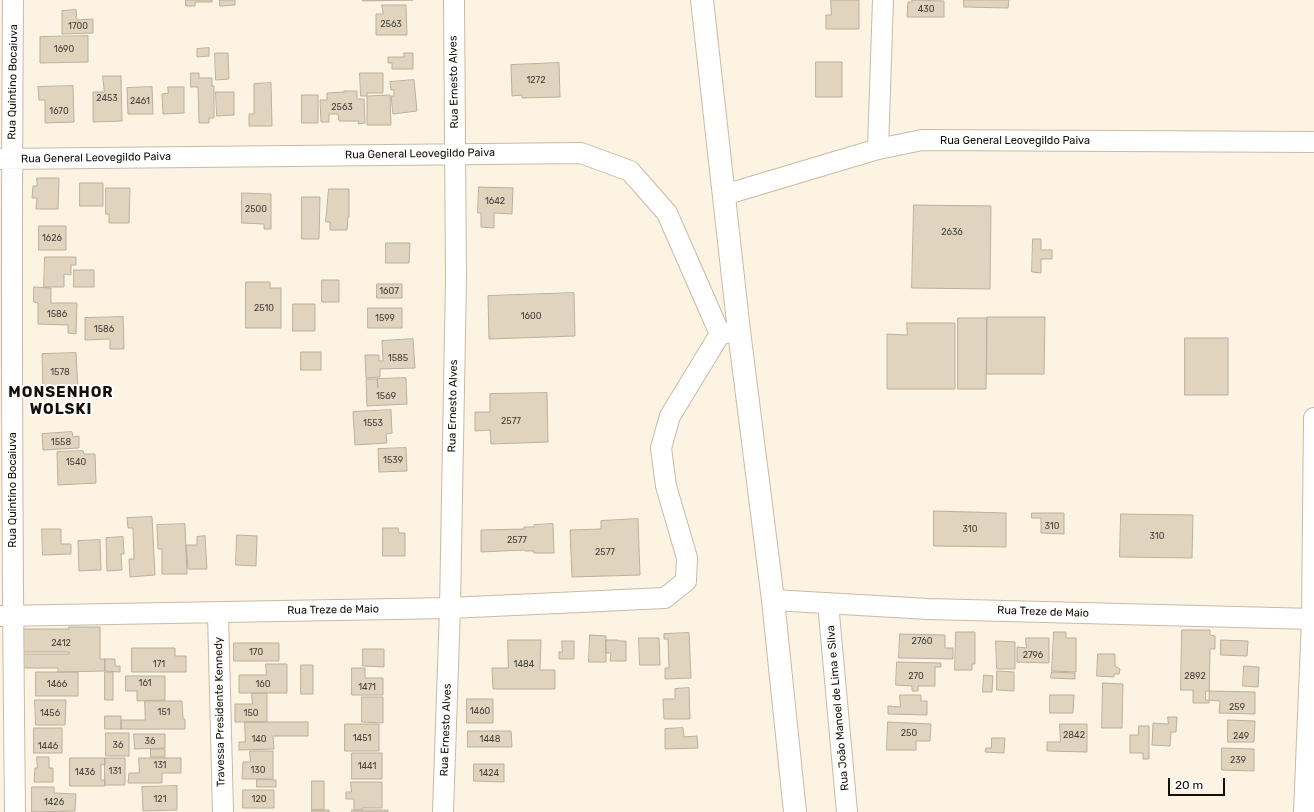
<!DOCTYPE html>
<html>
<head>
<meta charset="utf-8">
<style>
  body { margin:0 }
  #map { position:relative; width:1314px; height:812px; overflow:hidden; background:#fdf3e2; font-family:Rubik,sans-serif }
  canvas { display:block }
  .scale { position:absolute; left:1168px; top:778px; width:57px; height:18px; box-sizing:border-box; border:2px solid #130f08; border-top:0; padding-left:5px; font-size:12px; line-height:14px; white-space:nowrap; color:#130f08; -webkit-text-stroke:3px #fff; paint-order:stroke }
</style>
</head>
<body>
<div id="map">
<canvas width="1314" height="812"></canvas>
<div class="scale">20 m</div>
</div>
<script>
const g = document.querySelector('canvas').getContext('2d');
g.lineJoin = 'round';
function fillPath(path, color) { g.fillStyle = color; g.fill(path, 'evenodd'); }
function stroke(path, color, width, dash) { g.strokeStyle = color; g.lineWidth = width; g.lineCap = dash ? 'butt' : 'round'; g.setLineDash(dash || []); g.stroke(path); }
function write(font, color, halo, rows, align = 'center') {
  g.font = font + ' Rubik,sans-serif'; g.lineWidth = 4; g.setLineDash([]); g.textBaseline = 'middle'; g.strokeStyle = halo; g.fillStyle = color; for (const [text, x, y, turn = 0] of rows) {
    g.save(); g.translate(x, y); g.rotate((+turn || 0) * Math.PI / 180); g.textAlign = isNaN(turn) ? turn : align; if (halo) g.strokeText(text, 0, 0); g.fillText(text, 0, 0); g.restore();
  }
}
const building = new Path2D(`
  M186,0H212V2H195V6H186Z
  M220,0H235V5L220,6Z
  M363,0H413L363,1Z
  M831,0H859V29H826V15H831Z
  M912,0L944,1V17H907L908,2H912Z
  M964,0H1009L1008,8L964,7Z
  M382,5H406L407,35H376V14H383Z
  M76,10L77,20L93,19V33L62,34V11Z
  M88,36V62L40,63V37Z
  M209,48V56L197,57V49Z
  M215,53H228L229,79L216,80Z
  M404,53H413V69H392V63H388V57H404Z
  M816,62H842V97H816Z
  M559,63L560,97L522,98V95L512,96L511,65Z
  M191,73H199V78H212V86H214V118H209V123H199L198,87H191Z
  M360,73H383V93H367V96L390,95L391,125H367V96H361Z
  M103,76H121L122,121L93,122V92H104Z
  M414,80L417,111L393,114L391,96H394V90H391L390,82Z
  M271,83L272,126H249V114H254V84Z
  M73,86L74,122L45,123V100H39L38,87Z
  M152,87L153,114H128L127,88Z
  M168,87H184V113L163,114L162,94L168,93Z
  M344,91H357V99H364L365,123L358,124L359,121H339L338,114H329V122H321L320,100H327V93L344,92Z
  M216,92H234V115L217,116Z
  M302,95H318V123H302Z
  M37,178H59L58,209H36L37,198H32L33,186H37Z
  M80,183H103V206H80Z
  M479,187L513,188L512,214L494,213V228L481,227V213H478Z
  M106,188H130L129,223H109V214H106Z
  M329,189H349V217H348L347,230H330V222H326Z
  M242,193L271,194V229H264V224L242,223Z
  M302,197H320L319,239H302Z
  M914,205L991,206L990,289L912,288Z
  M39,226H66V250H39Z
  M1033,239H1041V250H1052V259H1041V273L1032,272Z
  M386,243H410L409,263H386Z
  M45,257H76V265H71V275L64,274V287H44Z
  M74,270H94V287H74Z
  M322,280H339V302H322Z
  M246,282H270V288H281V328H246Z
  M377,284H402V298H377Z
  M34,287L51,288V303H77L76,334L68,333V325L38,324V303L34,302Z
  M574,293L575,336L489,339L488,296Z
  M293,304H315V331H293Z
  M368,308H402V328H368Z
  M123,317L124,349H110V339L85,340V318Z
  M987,317H1045L1044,374H987Z
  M958,318H987L986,389H958Z
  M907,323H955V389H887V334L907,335Z
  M1185,338H1228V395H1185Z
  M413,339L415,368L380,369V377L366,378L365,355H379V361H383L382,341Z
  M301,352H321V370H301Z
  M76,353L78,389L43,390L42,354Z
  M406,378L407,404L367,406L366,379H377L378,388L377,379Z
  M547,393L548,442L491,444L490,430L475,431V412H490V394Z
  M391,410L392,433L386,434L387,443L355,445L353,412Z
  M72,432L73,437L79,436V448L43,450L42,434Z
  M406,448L407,471L379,472L378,449Z
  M83,451L84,454H95L96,483L58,485L57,452Z
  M934,511L1006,513V547L934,546Z
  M1032,513H1064V534L1041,533V518H1032Z
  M1121,514L1193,515L1192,558L1120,557Z
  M152,517L155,575L130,577L129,559H134L133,528H128L127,518Z
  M638,519L640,575L572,577L570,530L601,529V521Z
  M185,524L187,574H162V549H158L157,525Z
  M553,524L554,553H534V551H525L524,550L481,552V530L524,529V527H534V525Z
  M383,528H398L399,533H405V556H383Z
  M42,529H61V544H71V554L43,555Z
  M237,535L257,536L256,566L236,565Z
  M205,536L207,569H188L186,545H197V537Z
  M123,537L124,554H121L122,570L107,571L106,538Z
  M100,540L101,570L79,571L78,541Z
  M69,627H100V659H105V671L58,672V668H22L21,654H69V652H21L22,629H69Z
  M1182,630H1210V635L1215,636V649H1210L1209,703H1193V690H1181Z
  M956,632H975V664H972V670H955Z
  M1054,632H1066V638H1076V672L1052,671Z
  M689,633L691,678L665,679V668H669L668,639H664V634Z
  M900,634L945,635V648H953V659L899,658Z
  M590,635L606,636V662H589Z
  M639,638H659L660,665H640Z
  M1026,638H1049V663L1017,662V647L1026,648Z
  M508,640H541L540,670H555V689H493L492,668H508Z
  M606,640H618L619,641H626V661H610L611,653H606Z
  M1221,640L1248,641L1247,656L1221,655Z
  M562,641H574V659H559V652H562Z
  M996,641L1015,642V669H997Z
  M234,643H279V661H234Z
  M132,648H175V656H186V672H132Z
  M363,649H384V667L363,666Z
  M1098,654H1115V666L1120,669L1119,674H1114V677L1097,676Z
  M105,659H115V666H120V672L105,671Z
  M897,662L941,663V667H935V686H918V691H912V686L896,685Z
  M266,664H287V693H239V675H266Z
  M301,665H313V694H301Z
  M1244,666L1259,667L1258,687L1243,686Z
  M352,668H365V678H383V695H352Z
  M997,671L1014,672V691L997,690Z
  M36,672H78V696H36Z
  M105,672H113V700H105Z
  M1052,672L1075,673V679L1051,678Z
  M984,675L993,676L992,692H983Z
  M126,676H165V700L137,701V691H126Z
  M1103,683L1123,684L1122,728H1102Z
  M689,688L690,719H664L663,699H675V689Z
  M1206,691L1255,692V714L1219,713L1220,701L1206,700Z
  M252,693H267V722H235V704H252Z
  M900,695H921V701H927V715L888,714V706L900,707Z
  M1050,695H1074L1073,713H1050Z
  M362,697H383V723L362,722Z
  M467,699H493V723H467Z
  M35,700H66L65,725H36Z
  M145,701H182L183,719H185V729H121V720H145Z
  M105,716H121V729H105Z
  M1168,717H1177L1176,732H1171L1170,746L1152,745L1153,723L1168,724Z
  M1228,720L1255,721L1254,742H1228Z
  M245,722H308V736H273L274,749L239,750V742H245Z
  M888,722L931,724L930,741H916V750H887Z
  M345,724H379V751H345Z
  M1060,724H1087V752L1047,751V742H1060Z
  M1139,726H1149V759H1143V753H1130V735H1138Z
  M34,728H62V753H34Z
  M683,728L684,737L697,736L698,748L665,749V729Z
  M468,731H511L512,747H468Z
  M106,733H129V756H106Z
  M134,734H165V748L135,749Z
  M992,738H1005L1004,753L985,752L986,748H991Z
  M1222,748L1254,749V771L1222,770Z
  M151,749H165V757H151Z
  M250,751H273V779H242L243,762H250Z
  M352,753H382V779H352Z
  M37,757H49V768H53V782H34L35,768H37Z
  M70,758H105V765L101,764V780H105V786H70Z
  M105,758H125V785H105Z
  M139,758H181V773H162V783H128L129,773H139Z
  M474,764H504V782L474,781Z
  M257,779L276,780V787H257Z
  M312,781H324V810H312Z
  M351,782H382V808H362V810H354V799H346V792H351Z
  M177,786V810L143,811L142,787Z
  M32,787H54V793L76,794L75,811L32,812Z
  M243,790H274V808H243Z
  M312,810H329V812H312Z
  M352,810H388V812H352Z`);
const street = new Path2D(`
  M13,0C11,271 12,541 15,812
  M878,149L883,0
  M0,159L581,153L630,171L667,213L720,334L732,332
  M724,195L878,149L922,140L1314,142
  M773,600L928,609L1314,619
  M828,603L847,812
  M218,613L223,812
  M0,616L450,608L665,598L686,581L687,558L666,486L661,448L670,416L720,334
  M443,812L450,608L456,278L454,0
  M1304,812L1312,619L1314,418`);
const highway = new Path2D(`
  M702,0L739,331L773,600L795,812`);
const numberNames = [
  ["430",926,9],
  ["2563",391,24],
  ["1700",78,26],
  ["1690",64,49],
  ["1272",536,80],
  ["2453",107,98],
  ["2461",140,101],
  ["2563",342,107],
  ["1670",59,111],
  ["1642",495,201],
  ["2500",256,209],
  ["2636",952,232],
  ["1626",52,238],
  ["1607",389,291],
  ["2510",264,308],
  ["1586",57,314],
  ["1600",531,316],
  ["1599",385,318],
  ["1586",104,329],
  ["1585",398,358],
  ["1578",60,372],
  ["1569",386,396],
  ["2577",511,421],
  ["1553",373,423],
  ["1558",61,442],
  ["1539",393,460],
  ["1540",76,462],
  ["310",1052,526],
  ["310",970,529],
  ["310",1157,536],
  ["2577",517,540],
  ["2577",605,552],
  ["2760",922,641],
  ["2412",61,643],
  ["170",256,652],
  ["2796",1033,655],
  ["171",159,664],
  ["1484",524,664],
  ["270",916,676],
  ["2892",1195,676],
  ["161",145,683],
  ["1466",57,684],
  ["160",263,684],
  ["1471",367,687],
  ["259",1237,707],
  ["1460",480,711],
  ["151",164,712],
  ["1456",50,713],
  ["150",251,713],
  ["250",909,733],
  ["2842",1074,735],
  ["249",1241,736],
  ["1451",362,738],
  ["140",259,739],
  ["1448",490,739],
  ["36",150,741],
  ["36",118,745],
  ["1446",48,746],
  ["239",1238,760],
  ["131",160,765],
  ["1441",367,766],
  ["130",258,770],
  ["131",115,771],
  ["1436",85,772],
  ["1424",489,773],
  ["121",160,799],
  ["120",259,799],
  ["1426",54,802]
];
const streetNames = [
  ["Rua Quintino Bocaiuva",13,82,-89],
  ["Rua Ernesto Alves",454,82,-91],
  ["Rua General Leovegildo Paiva",1015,141],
  ["Rua General Leovegildo Paiva",420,154,-1],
  ["Rua General Leovegildo Paiva",96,158,-1],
  ["Rua Ernesto Alves",453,406,-89],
  ["Rua Quintino Bocaiuva",13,490,-90],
  ["Rua Treze de Maio",333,610,-1],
  ["Rua Treze de Maio",1043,612,2],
  ["Rua João Manoel de Lima e Silva",838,708,-95],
  ["Travessa Presidente Kennedy",220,712,-91],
  ["Rua Ernesto Alves",446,730,-88]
];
const districtNames = [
  ["MONSENHOR",61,393],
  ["WOLSKI",61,410]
];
fillPath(building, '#e0d4bf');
stroke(building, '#bcb09c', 1);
stroke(street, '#c7bba6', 22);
stroke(highway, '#c7bba6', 24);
stroke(street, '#fff', 20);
stroke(highway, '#fff', 22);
write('9px', '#464036', null, numberNames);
write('11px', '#130f08', '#fff', streetNames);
g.letterSpacing = '1px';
write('bold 15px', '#130f08', '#fff', districtNames);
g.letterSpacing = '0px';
</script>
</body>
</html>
